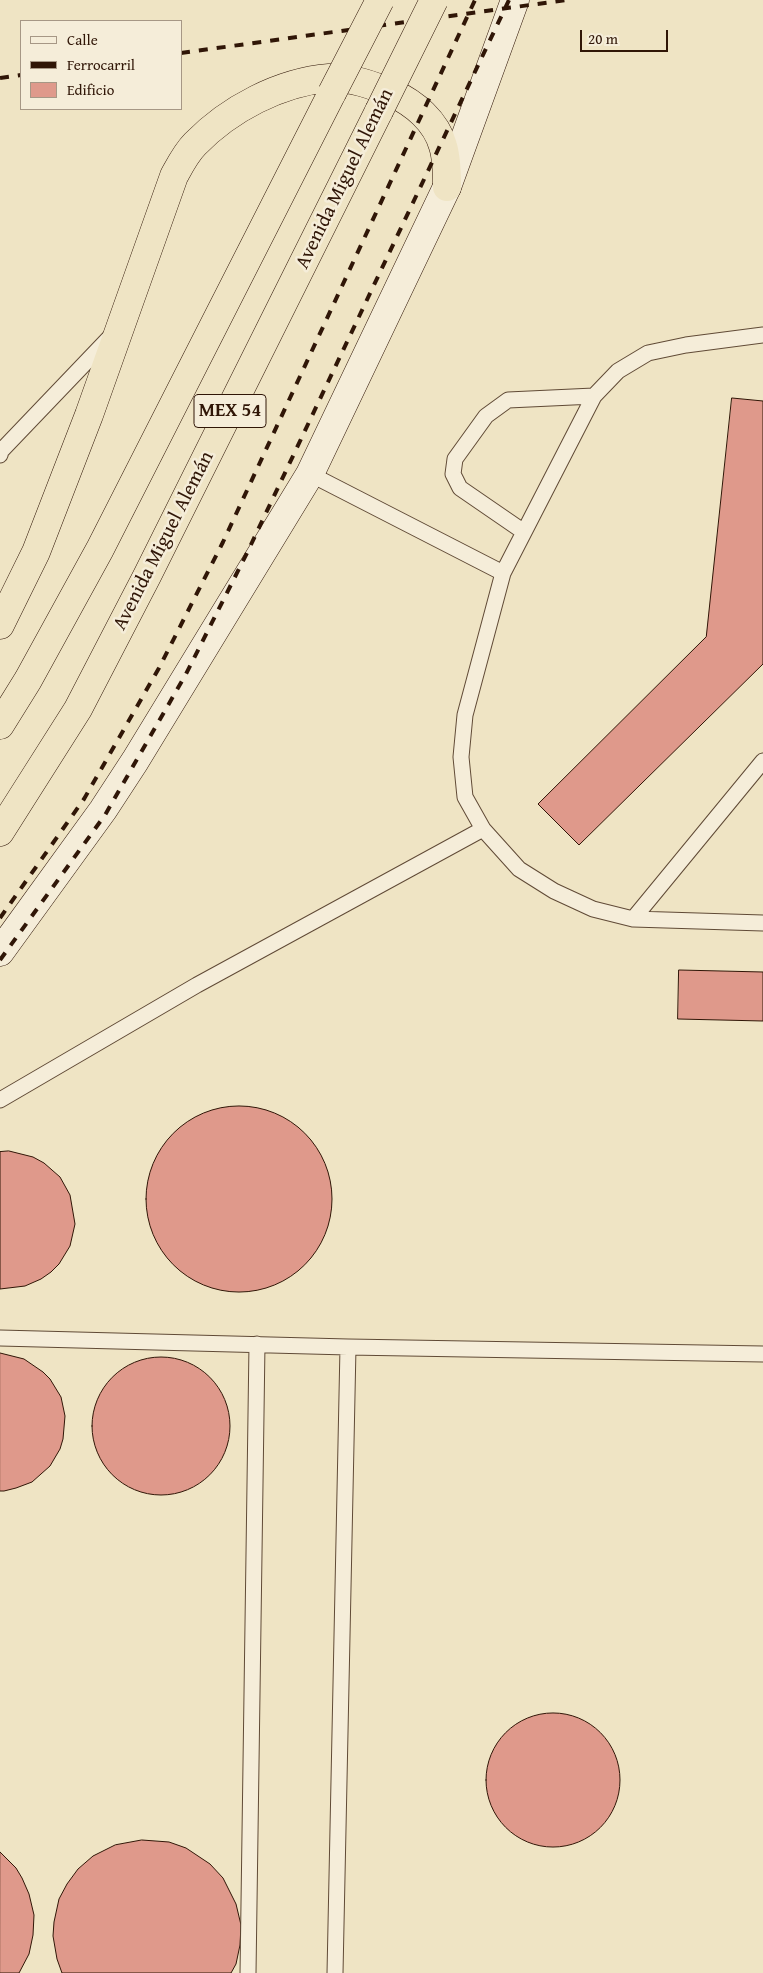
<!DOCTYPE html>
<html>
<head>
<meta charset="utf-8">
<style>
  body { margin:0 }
  #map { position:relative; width:763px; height:1973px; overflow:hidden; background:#efe4c4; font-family:"Gentium Book Plus",serif }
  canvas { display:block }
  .legend { position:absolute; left:20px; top:20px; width:162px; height:90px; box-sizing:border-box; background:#f5edd9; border:1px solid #a69785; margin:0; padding:6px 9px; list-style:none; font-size:15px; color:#301607 }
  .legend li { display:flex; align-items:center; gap:10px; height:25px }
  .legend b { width:25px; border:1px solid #a69785 }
  .scale { position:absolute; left:580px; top:30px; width:88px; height:22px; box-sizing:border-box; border:2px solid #301607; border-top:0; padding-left:6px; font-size:15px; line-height:18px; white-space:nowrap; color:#301607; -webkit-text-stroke:4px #f5edd9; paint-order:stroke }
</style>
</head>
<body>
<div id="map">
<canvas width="763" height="1973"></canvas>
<ul class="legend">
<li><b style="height:6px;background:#f5edd9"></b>Calle</li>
<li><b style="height:6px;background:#301607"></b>Ferrocarril</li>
<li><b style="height:14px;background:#df998b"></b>Edificio</li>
</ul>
<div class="scale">20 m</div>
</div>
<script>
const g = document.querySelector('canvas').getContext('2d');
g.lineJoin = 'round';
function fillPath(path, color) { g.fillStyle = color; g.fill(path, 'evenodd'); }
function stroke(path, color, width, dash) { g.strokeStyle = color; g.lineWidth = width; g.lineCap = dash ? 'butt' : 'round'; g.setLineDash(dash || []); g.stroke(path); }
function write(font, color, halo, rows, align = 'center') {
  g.font = font + ' "Gentium Book Plus",serif'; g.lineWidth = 5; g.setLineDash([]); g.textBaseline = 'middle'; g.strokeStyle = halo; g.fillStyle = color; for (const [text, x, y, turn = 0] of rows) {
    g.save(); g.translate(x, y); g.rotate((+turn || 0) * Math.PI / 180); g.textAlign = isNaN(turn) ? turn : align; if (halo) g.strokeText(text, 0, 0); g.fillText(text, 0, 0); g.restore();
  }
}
const building = new Path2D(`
  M732,398L763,401V664L579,845L538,804L706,637Z
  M679,970L763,972V1021L678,1019Z
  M146 1199a93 93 0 1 1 186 0a93 93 0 1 1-186 0Z
  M9,1151L33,1157L44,1163L60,1177L70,1195L75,1224L70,1246L59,1264L51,1272L41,1279L25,1286L0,1289V1152Z
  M0,1353L24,1359L43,1372L50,1379L61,1397L65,1416L63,1439L60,1449L50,1466L32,1482L16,1488L4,1491H0Z
  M92 1426a69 69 0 1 1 138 0a69 69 0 1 1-138 0Z
  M486 1780a67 67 0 1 1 134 0a67 67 0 1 1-134 0Z
  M142,1840L169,1842L186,1848L210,1864L223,1878L236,1904L241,1925L240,1945L236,1964L231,1973H62L57,1959L53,1936L54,1922L59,1899L67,1884L78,1869L93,1856L115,1845Z
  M0,1852L16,1868L22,1878L29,1894L34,1915L33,1935L29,1954L19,1973H0Z`);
const lane = new Path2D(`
  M0,455L1,451L112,335
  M310,474L503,573L594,396L618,371L648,353L686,345L763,335
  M524,532L460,488L453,474L455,459L486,416L508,400L594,396
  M503,573L465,715L461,757L465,797L483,829L519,869L554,891L593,909L633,919L763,923
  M633,919L763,761
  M0,1100L197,985L483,829
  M0,1338L348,1347L763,1354
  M248,1973L257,1344
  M335,1973L348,1347`);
const secondary = new Path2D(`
  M0,952L103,810L135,761L310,474L447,187L515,0`);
const highway = new Path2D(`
  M0,625L36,552L89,415L174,176C180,165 186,153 195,144C229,109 280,82 329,78C350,77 372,85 392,93C414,103 436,121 443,146C447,159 447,174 447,187
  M0,725L28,680L100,549L332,93
  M0,832L78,709L147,576L379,111`);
const rail = new Path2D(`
  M181,53L566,0
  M0,78L21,75
  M0,918L84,799L159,668L223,542L475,0
  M0,960L105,815L186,674L247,553L509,0`);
const highwayBridge = new Path2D(`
  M332,93L380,0
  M379,111L434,0`);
const shields = [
  [230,411,72]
];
const shieldNames = [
  ["MEX 54",230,411]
];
const streetNames = [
  ["Avenida Miguel Alemán",345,179,-64],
  ["Avenida Miguel Alemán",164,541,-63]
];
fillPath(building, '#df998b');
stroke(building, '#301607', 1);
stroke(lane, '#604a36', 17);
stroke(secondary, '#301607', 29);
stroke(highway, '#301607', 29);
stroke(lane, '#f5edd9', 15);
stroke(secondary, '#f5edd9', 28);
stroke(highway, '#efe4c4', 28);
stroke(rail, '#301607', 4, [9, 9]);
stroke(highwayBridge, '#301607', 29, []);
stroke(highwayBridge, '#efe4c4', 28);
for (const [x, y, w] of shields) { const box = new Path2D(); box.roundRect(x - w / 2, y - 16.5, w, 33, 4); g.fillStyle = '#f5edd9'; g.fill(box); stroke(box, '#301607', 1); }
write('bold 19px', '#301607', null, shieldNames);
write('20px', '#301607', '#f5edd9', streetNames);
</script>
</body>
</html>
